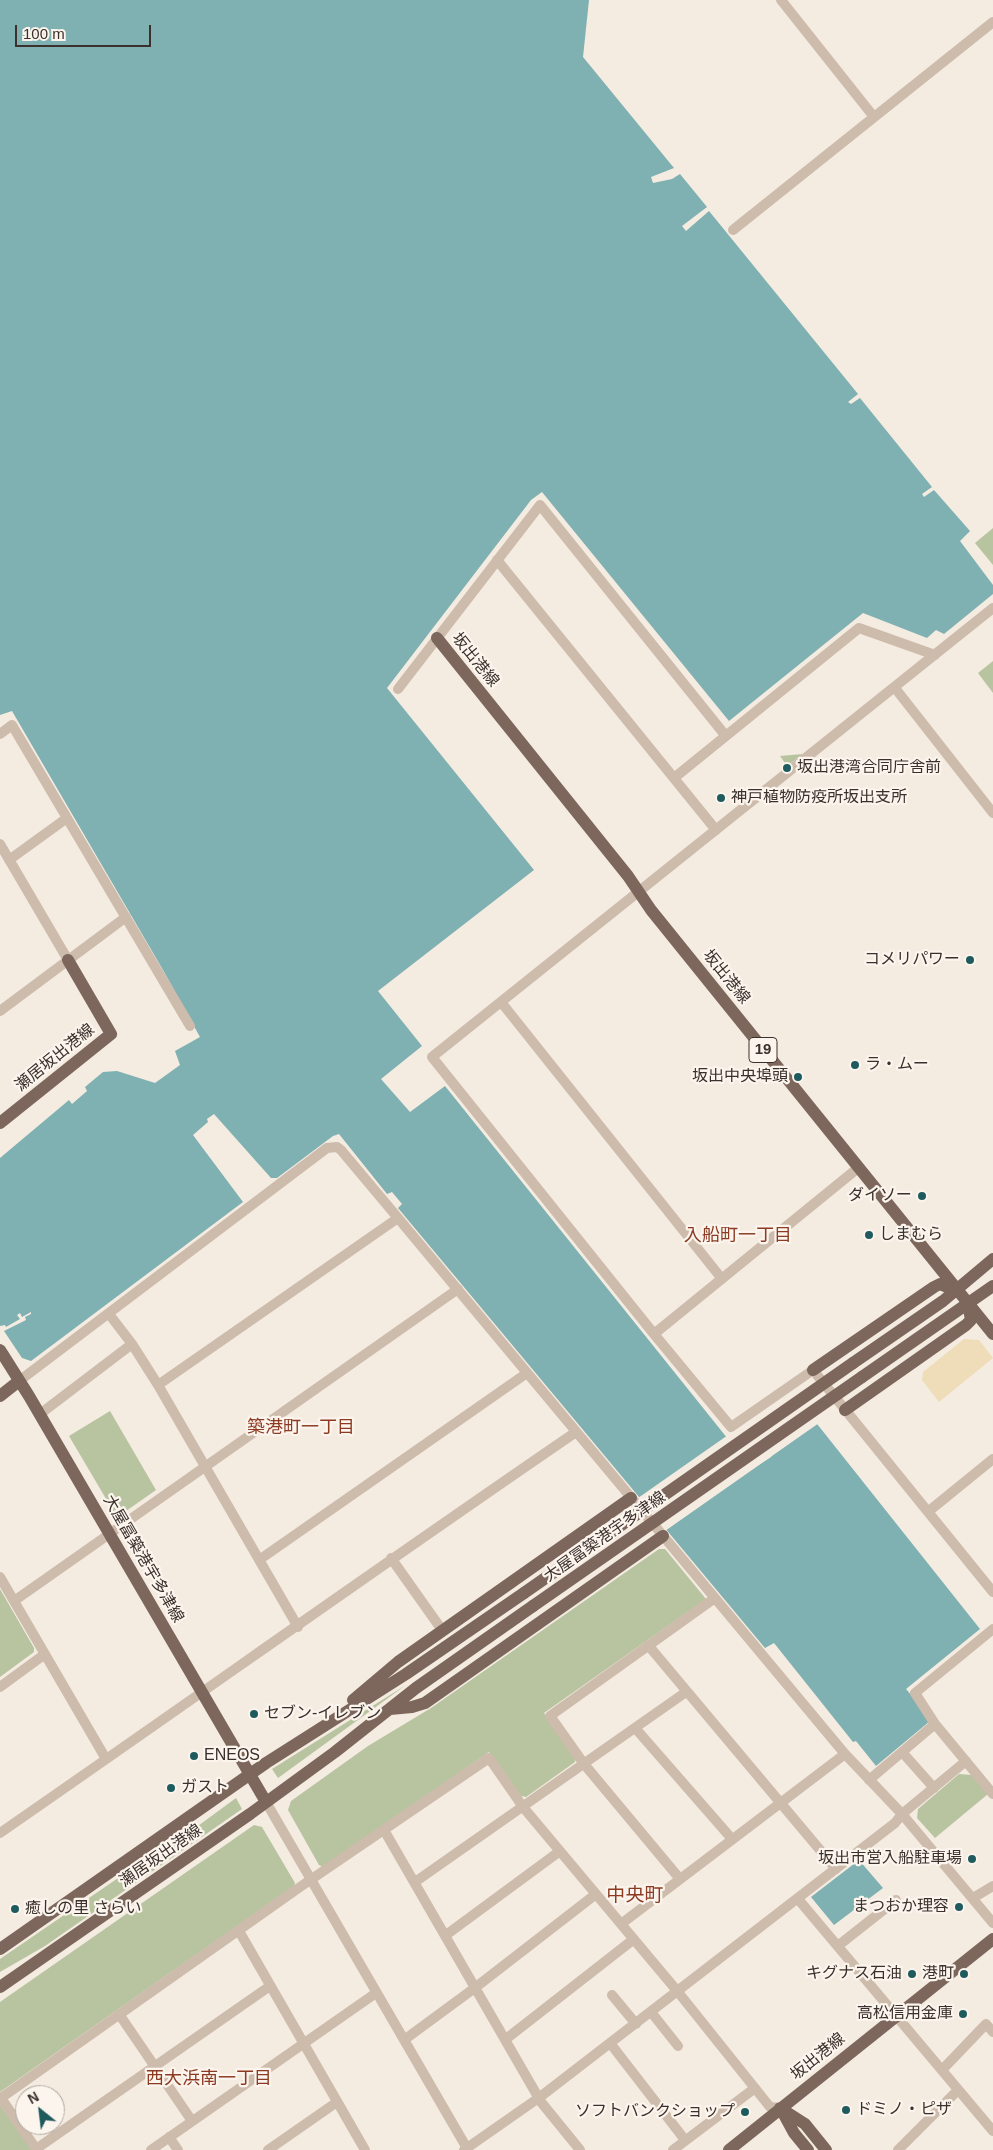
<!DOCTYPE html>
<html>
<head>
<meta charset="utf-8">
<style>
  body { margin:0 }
  #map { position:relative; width:993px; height:2150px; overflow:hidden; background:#f4ebe1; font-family:Helvetica,sans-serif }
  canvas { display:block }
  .north { position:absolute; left:15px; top:2085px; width:50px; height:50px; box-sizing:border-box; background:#fbf5ee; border:1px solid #aea6a0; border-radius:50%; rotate:331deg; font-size:14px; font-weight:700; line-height:20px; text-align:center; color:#3b302b }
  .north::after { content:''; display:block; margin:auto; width:18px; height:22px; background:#1f5a5e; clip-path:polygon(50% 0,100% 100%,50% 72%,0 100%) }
  .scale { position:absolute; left:15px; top:25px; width:136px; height:22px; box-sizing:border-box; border:2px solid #3b302b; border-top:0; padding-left:6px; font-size:15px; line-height:18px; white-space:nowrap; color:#3b302b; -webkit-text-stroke:4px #fbf5ee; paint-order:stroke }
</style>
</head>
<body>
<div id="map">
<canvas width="993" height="2150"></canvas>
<div class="north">N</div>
<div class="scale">100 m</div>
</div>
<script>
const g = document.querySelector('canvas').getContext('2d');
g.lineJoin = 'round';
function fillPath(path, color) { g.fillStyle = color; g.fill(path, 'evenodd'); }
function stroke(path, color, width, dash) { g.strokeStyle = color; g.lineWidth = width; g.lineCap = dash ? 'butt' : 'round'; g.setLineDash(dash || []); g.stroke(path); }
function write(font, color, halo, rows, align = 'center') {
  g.font = font + ' Helvetica,"Noto Sans JP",sans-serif'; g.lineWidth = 4.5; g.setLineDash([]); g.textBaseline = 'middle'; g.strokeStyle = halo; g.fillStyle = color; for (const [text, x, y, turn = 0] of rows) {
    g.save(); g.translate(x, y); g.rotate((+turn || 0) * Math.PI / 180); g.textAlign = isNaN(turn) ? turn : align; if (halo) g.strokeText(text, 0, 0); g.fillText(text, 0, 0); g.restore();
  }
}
const green = new Path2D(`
  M993,528V565L975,543Z
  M993,661V693L978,673Z
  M803,754L787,766L780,756Z
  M110,1411L156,1490L119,1516L115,1514L69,1436Z
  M659,1549H665L706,1599L544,1713L575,1758V1762L526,1797L521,1796L489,1752L323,1867L319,1865L288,1810L291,1801L368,1746L431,1708Z
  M0,1589L34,1648V1652L0,1677Z
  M406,1685L278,1778L272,1769Z
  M959,1774L972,1775L988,1794L935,1838L917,1818L918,1809Z
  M236,1798L242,1809L45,1946L0,1972V1959L140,1863L187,1834Z
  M254,1825L262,1827L295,1883L294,1886L0,2092V2002Z
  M0,2105L32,2150H0Z`);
const sand = new Path2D(`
  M964,1339L979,1340L993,1358L939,1402L922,1380L923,1372Z`);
const water = new Path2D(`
  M0,0H589L583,57L674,168L651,177L653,183L672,179L680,174L707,207L682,226L686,231L709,211L858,394L848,402L851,404L860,398L932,487L922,494L924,497L934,490L970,531L960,541L993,585V594L944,634L936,630L927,638L863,613L729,721L542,492L531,500L387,688L534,870L378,991L422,1046L381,1079L410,1112L445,1086L752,1469L771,1457L802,1405L980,1629L906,1689L923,1709L930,1721L876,1766L856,1741L853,1742L774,1643L765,1648L398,1208L402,1204L392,1192L387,1194L339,1134L333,1136L277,1178H271L214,1114L207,1119L208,1122L193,1135L243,1202L31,1361L22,1358L4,1331L26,1320L25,1317L31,1314V1312L22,1317L20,1313L17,1315L20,1319L6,1327L5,1325L0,1326V1158L69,1100L72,1104L87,1091L85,1087L103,1072L117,1071L155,1083L180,1065L175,1051L200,1037L163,970L12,711L0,715Z
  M859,1860L883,1888L834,1925L811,1897Z`);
const pier = new Path2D(`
  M803,1404L819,1423L665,1531L638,1498L728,1435L753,1466L767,1456L753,1438Z`);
const minor = new Path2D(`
  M781,0L874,117
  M733,230L993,22
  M497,560L716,830
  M993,608L432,1057L654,1334L731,1427L813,1370L993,1592
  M895,688L993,813
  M398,689L540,505L725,735
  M0,734L12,725L190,1026
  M674,778L859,628L935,655
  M0,844L68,960
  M9,860L67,818
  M501,1002L722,1279
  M0,1011L126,917
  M109,1314L132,1344L158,1385L298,1627
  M654,1334L858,1168
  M19,1381L327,1148L337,1147L341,1150L398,1218L845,1754L902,1814L993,1923
  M158,1385L398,1218
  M40,1414L132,1344
  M929,1511L993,1459
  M391,1558L442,1630
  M259,1560L527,1373
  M0,1577L106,1759
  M14,1601L458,1289
  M993,1629L915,1693L935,1724L993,1794
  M648,1645L836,1869
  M0,1687L45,1654
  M636,1729L732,1839
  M902,1752L934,1788
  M869,1780L935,1724
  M266,1802L468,2150
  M384,1830L541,2102L580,2150
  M0,1833C192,1700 383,1564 576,1432
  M680,1879L584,1764L550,1716L715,1598
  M415,1882L686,1692
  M973,1898L993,1886
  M798,1899L993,2131
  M621,1924L845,1754
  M239,1931L365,2150
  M446,1935L560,1851
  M839,1945L896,1900
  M612,1995L636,2024
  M651,2012L678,2046
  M119,2014L192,2121
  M506,2039L634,1939
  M404,2040L476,1987L596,1894
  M610,2043L685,2140
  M942,2070L986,2024L993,2032
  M169,2137L178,2150
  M36,2149L270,1986
  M37,2150L1,2098L300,1887L489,1758L523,1807L678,1992L770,2107L780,2108
  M151,2150L376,1993
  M268,2150L337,2102
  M464,2150L540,2097L895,1823L902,1814L966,1761
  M673,2150L755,2088
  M898,2150L958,2090`);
const major = new Path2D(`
  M437,638L628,876L651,910L993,1334
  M0,1123L111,1034L68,960
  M0,1350L29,1396L266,1802
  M853,1363L943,1301L993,1259
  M813,1370L934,1287L940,1284L954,1290
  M862,1377L993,1286
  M0,1396L19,1381
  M845,1410L966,1325L971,1320L968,1304
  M353,1700L398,1662L631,1498
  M390,1709L412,1707L425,1703L663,1536
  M0,1949L266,1763L406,1674L524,1593
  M0,1987L250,1814L335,1752L416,1688L533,1606
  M780,2108L805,2124L826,2150
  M782,2111L794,2133L808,2150
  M729,2150L993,1939`);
const majorBridge = new Path2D(`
  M524,1593L853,1363
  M533,1606L862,1377`);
const markers = [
  [787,768,5,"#1f5a5e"],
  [721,798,5,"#1f5a5e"],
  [970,960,5,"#1f5a5e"],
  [855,1065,5,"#1f5a5e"],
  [798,1077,5,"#1f5a5e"],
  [922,1196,5,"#1f5a5e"],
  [869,1235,5,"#1f5a5e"],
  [254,1714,5,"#1f5a5e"],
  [194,1756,5,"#1f5a5e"],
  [171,1788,5,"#1f5a5e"],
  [972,1859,5,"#1f5a5e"],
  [959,1907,5,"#1f5a5e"],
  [15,1909,5,"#1f5a5e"],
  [912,1974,5,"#1f5a5e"],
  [964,1974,5,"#1f5a5e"],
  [963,2014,5,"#1f5a5e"],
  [846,2110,5,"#1f5a5e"],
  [745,2112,5,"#1f5a5e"]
];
const shields = [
  [763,1050,28]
];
const shieldNames = [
  ["19",763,1050]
];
const streetNames = [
  ["坂出港線",475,660,51],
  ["坂出港線",726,977,51],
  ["瀬居坂出港線",55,1058,-39],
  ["大屋冨築港宇多津線",605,1537,-35],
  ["大屋冨築港宇多津線",143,1559,60],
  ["瀬居坂出港線",161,1856,-35],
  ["坂出港線",818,2057,-39]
];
const poiNames = [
  ["坂出港湾合同庁舎前",797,768],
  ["神戸植物防疫所坂出支所",731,798],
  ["コメリパワー",960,960,"right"],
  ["ラ・ムー",865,1065],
  ["坂出中央埠頭",788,1077,"right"],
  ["ダイソー",912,1196,"right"],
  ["しまむら",879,1235],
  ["セブン-イレブン",264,1714],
  ["ENEOS",204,1756],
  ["ガスト",181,1788],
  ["坂出市営入船駐車場",962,1859,"right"],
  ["まつおか理容",949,1907,"right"],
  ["癒しの里 さらい",25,1909],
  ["キグナス石油",902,1974,"right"],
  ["港町",954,1974,"right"],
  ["高松信用金庫",953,2014,"right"],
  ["ドミノ・ピザ",856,2110],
  ["ソフトバンクショップ",735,2112,"right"]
];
const neighbourhoodNames = [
  ["入船町一丁目",738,1236],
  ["築港町一丁目",301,1428],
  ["西大浜南一丁目",209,2079]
];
const quarterNames = [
  ["中央町",635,1896]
];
fillPath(green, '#b8c4a0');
fillPath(sand, '#efdcb8');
fillPath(water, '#7fb0b2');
fillPath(pier, '#f4ebe1');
stroke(minor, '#cdbbac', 10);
stroke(major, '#7d675c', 12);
stroke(majorBridge, '#7d675c', 12);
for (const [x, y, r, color] of markers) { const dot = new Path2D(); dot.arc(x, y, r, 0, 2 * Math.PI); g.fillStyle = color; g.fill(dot); stroke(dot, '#fbf5ee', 2); }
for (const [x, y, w] of shields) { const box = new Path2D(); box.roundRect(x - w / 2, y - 12.5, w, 25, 4); g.fillStyle = '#fbf5ee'; g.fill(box); stroke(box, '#3b302b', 1); }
write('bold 15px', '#3b302b', null, shieldNames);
write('16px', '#3b302b', '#fbf5ee', streetNames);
write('16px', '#3b302b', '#fbf5ee', poiNames, 'left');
write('18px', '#8c3b22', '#fbf5ee', neighbourhoodNames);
write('19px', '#8c3b22', '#fbf5ee', quarterNames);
</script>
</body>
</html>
